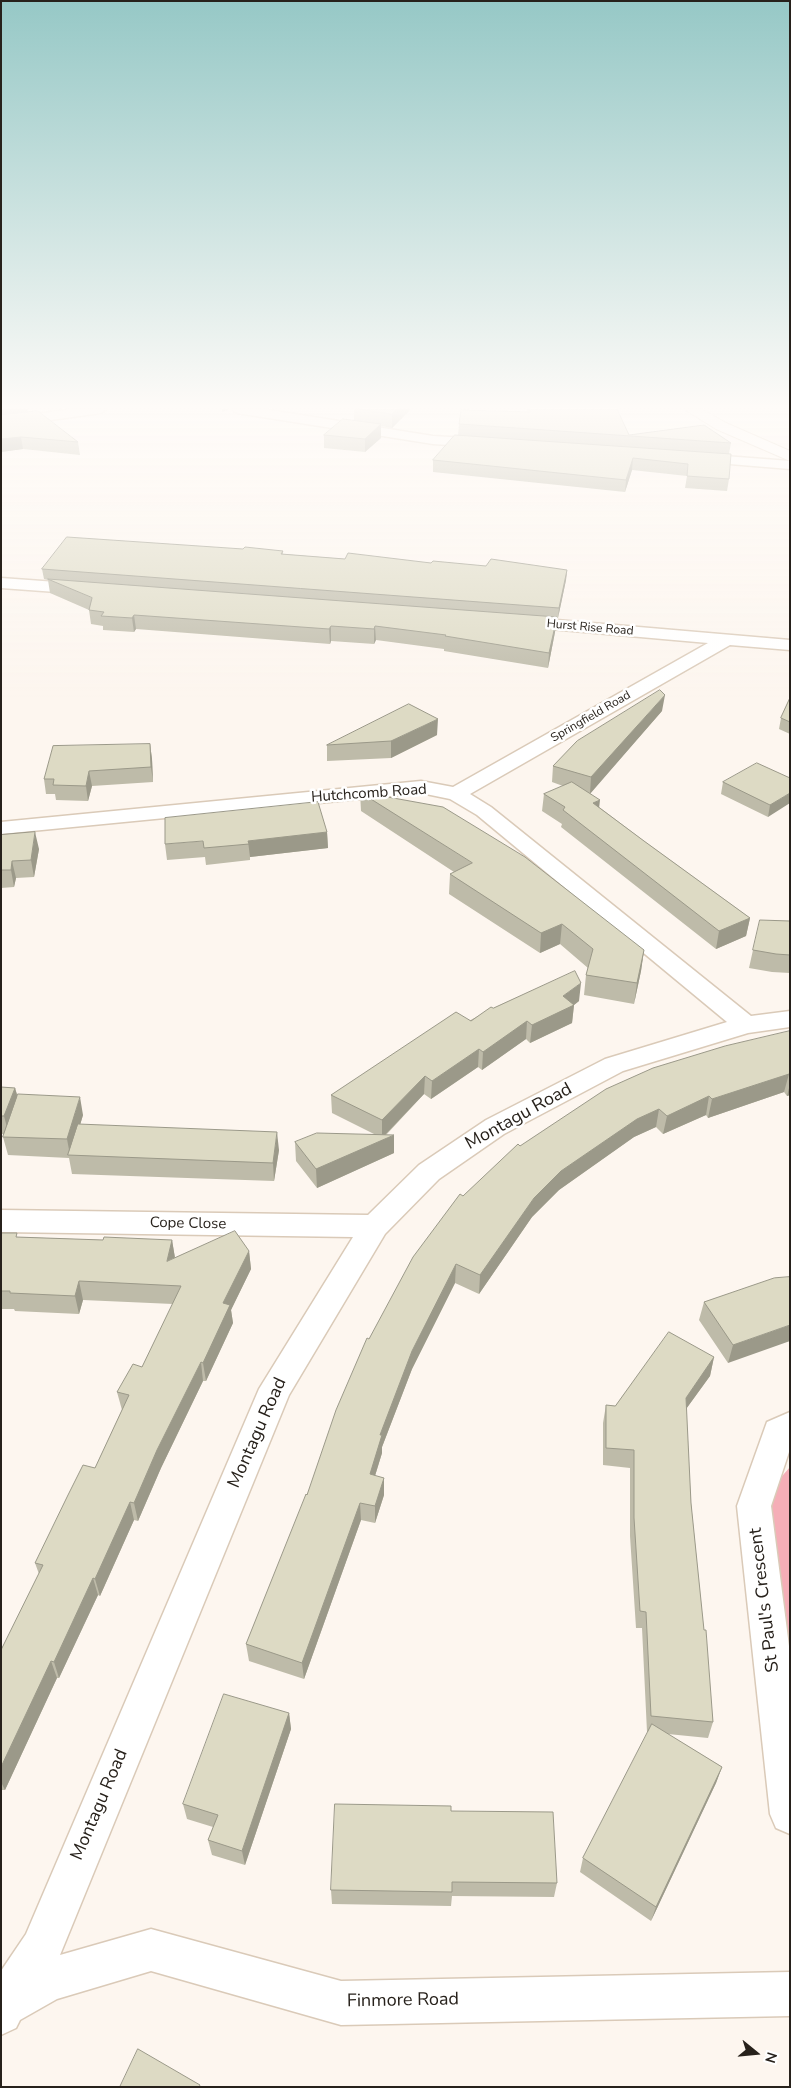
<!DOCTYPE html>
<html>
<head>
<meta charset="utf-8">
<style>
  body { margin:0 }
  #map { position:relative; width:791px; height:2088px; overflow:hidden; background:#fdf6ef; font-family:"Nunito Sans",sans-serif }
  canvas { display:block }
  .frame { position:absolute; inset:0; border:2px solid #27211b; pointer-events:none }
  .north { position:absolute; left:731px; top:2028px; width:50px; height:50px; -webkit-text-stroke:4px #fff; paint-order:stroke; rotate:107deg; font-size:14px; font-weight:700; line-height:20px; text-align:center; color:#27211b }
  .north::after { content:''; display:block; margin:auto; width:18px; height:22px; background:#27211b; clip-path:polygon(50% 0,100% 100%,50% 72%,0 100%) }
</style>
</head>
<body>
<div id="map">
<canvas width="791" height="2088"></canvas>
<div class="frame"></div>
<div class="north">N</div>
</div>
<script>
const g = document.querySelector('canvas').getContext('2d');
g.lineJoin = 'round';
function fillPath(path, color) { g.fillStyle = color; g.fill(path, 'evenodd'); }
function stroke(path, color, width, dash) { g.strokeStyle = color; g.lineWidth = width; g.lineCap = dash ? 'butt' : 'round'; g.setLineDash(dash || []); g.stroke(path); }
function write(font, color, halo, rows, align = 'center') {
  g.font = font + ' "Nunito Sans",sans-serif'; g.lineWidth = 5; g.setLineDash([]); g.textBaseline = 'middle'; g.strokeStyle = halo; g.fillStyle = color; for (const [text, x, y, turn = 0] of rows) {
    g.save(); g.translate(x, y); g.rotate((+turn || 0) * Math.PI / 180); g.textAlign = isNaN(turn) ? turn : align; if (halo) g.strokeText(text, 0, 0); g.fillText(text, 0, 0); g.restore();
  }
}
const green = new Path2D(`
  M790,1467V1690L761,1500Z`);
const street = new Path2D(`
  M72,409H107L101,413L1,427V419Z
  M231,409H263L433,436L483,439L490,443L483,447L433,444L237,413Z
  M698,454L790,461V469L693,461L691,458L693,455Z
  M1,578L84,584L90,586L92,589L90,592L84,594L1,588Z
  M522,617L790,640V650L730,645L470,794L491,807L751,1016L790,1011V1027L748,1033L623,1071L504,1134L439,1179L385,1234L289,1395L60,1955L151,1929L341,1981L790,1972V2016L341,2025L151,1971L57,1999L20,2020L16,2028L1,2035V1971L26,1934L259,1389L353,1237L1,1232V1210L368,1215L419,1165L486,1120L605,1059L727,1022L477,815L450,799L421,793L1,834V822L421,781L453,787L708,643L516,626L514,622L516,618Z
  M790,1412V1449L771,1506L790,1654V1834L776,1828L770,1814L737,1506L767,1422Z`);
const secondary = new Path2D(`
  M684,409H702L726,423L790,451V461L716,429Z`);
const wall = new Path2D(`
  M1,409H27L28,412L78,442L80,455L23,449L1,452Z
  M354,409H411L392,428L381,426V438L365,452L324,448V435L354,420Z
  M527,409H617L629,435L731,443L729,454V479L727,491L685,488L687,476L632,470L625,492L433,472V460L458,436L459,424L527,412Z
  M243,549L283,551V554L345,559L567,570L566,580L558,618H557L555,632L548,668L444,651V649L376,640L374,644L331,641L330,644L136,629L134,632L103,630V626L91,624L89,610L50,593L48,580L44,579L42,569Z
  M790,698V734L779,729L781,718Z
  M662,711L590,793L599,807L644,841L750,918L746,936L716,949L561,827L562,824L542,811L544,794L563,786L552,782L553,766Z
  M437,735L391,758L327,761V745Z
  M150,744L152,759L153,782L92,786L88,801L56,800L55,794H46L44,779Z
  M790,778L768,817L721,794L723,782Z
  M360,792L644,950L641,971L634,1004L584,995L586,975L588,968L560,944L540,953L449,894L450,874L454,872L361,811Z
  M327,832L328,848L250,857V860L206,865L205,857L167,860L165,844Z
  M1,835L39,849L34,877L16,878L14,887L1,888Z
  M790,921V973L772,972L749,968L753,950Z
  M579,1001L574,1005L572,1023L530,1043L526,1039L482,1070L478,1067L431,1099L424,1094L386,1135L394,1153L317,1188L296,1161L295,1142L374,1134L332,1113L331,1095L493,1008Z
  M790,1031V1095L787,1096L784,1092L708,1118L706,1115L663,1134L656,1127L634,1137L559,1190L532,1217L479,1294L455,1283L412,1369L382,1447V1453L375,1476L384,1478V1495L375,1523L361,1520L304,1679L249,1661L246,1644L307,1495L369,1339L463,1196L520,1146Z
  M1,1087L15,1088L18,1097L83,1115L80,1125L279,1150L274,1181L72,1174L69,1158L8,1155L3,1137L4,1134H1Z
  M1,1233L18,1237L103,1240H172L175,1258L249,1251L251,1269L231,1310L233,1323L206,1381H203L161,1468L138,1521L134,1520L100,1596L98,1595L59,1678H57L5,1790H1V1650L39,1574L35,1563L95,1468L122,1410L117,1392L142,1367L173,1304L83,1300L79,1314L15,1311L14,1309H1Z
  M790,1277L728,1363L699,1320L704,1302Z
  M714,1357L710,1376L686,1409L691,1503L713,1722L708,1738L668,1734L722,1767L716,1783L651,1921L580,1872L583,1858L648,1732H647L642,1628H636L630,1536V1468L603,1465V1423L606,1405L615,1406Z
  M289,1713L291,1729L245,1865L212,1855L208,1840L213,1827L187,1819L183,1804Z
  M451,1811L557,1883L554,1897L452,1896L451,1906L332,1904L331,1890Z`);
const shadedWall = new Path2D(`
  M1,409H27L28,413L1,417Z
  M222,409H230L222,412Z
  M397,409H411L392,428V414Z
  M381,424V438L365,452V439Z
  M21,437L23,449L1,452V439Z
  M633,458L632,470L625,492L626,480Z
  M567,570L566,580L558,618L559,608Z
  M134,615L136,629L134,632L132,618Z
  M557,617L555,632L548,668L549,653Z
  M331,626V641L330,644L329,629Z
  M375,626L376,640L374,644V629Z
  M665,695L662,711L590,794L591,777Z
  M438,719L437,735L391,758V741Z
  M150,744L152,759L153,782L151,767Z
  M89,771L92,786L88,801L86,786Z
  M790,793V803L768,817L770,805Z
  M600,800L598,817L593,803Z
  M35,832L39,849L34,877L31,860Z
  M327,832L328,848L250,857L248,841Z
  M12,861L16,878L14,887L11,870Z
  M750,918L746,936L716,949L719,931Z
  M562,924L560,944L540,953L541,933Z
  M644,950L641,971L634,1004L637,983Z
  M581,983L579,1001L574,1005L572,1023L530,1043L532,1025L563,996Z
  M527,1021L526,1039L482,1070L483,1052Z
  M479,1049L478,1067L431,1099L432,1081Z
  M789,1074L784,1092L708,1118L712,1099Z
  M425,1076L424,1094L382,1138V1120Z
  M790,1084V1095L787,1096Z
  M15,1088L20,1106L9,1135L4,1116Z
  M709,1096L706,1115L663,1134L667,1116Z
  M80,1097L83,1115L71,1155H70L67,1139Z
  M659,1109L656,1127L634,1137L559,1190L532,1217L479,1294L480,1275L534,1198L561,1171L637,1119Z
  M277,1132L279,1150L274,1181L273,1163Z
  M394,1135V1153L317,1188L316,1169Z
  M172,1240L175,1258L167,1261Z
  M249,1251L251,1269L231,1310L233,1323L206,1381L203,1363L223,1303Z
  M456,1264L455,1283L412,1369L382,1447V1453L370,1492V1474L380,1435L412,1351Z
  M79,1281L83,1300L79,1314L75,1296Z
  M790,1325V1341L728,1363L733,1345Z
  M714,1357L710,1376L681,1416L686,1398Z
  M201,1362L203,1381L161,1468L138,1521L134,1503L157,1450Z
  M384,1478V1495L375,1523V1506Z
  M130,1502L134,1520L100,1596L95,1579Z
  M360,1503L361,1520L304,1679L302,1663Z
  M93,1578L98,1595L59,1678L54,1662Z
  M51,1661L57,1678L5,1790L1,1782V1767Z
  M289,1713L291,1729L245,1865L242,1851Z
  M722,1767L716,1783L651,1921L656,1907Z`);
const building = new Path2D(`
  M358,409H397L392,414Z
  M529,409H617L629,435L704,425L731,443L459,424L461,410L530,412Z
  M38,411L78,442L21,437L1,439V415Z
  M343,419L381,424L365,439L324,435Z
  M455,435L731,454L729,479L687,476L688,464L633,458L626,480L433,460Z
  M67,537L243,549L245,547L283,551L281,554L345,559L348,553L431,563L433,561L486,566L491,559L567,570L559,608L42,569Z
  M48,579L557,617L549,653L445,636L446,635L375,626L374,629L331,626L329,629L134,615L132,618L101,616L104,612L89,610L92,598Z
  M660,690L665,695L591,777L553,766L577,741Z
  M790,698V722L781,718Z
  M409,704L438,719L391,741L327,745Z
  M150,744L151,767L89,771L86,786L53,785L54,779H44L53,746Z
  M757,763L790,778V793L770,805L723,782Z
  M572,782L600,800L593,803L644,841L750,918L719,931L563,810L565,807L544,794Z
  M360,792L443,807L525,857L644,950L637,983L586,975L593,949L562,924L541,933L450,874L472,863Z
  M318,802L327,832L248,841L249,844L204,848L203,841L165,844V818Z
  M35,832L31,860L12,861L11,870H1V835Z
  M760,920L790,921V955L776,954L753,950Z
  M575,971L581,983L563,996L574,1005L532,1025L527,1021L483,1052L479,1049L432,1081L425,1076L382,1120L331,1095L456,1012L471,1021L491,1007L493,1008Z
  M790,1031V1075L789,1074L712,1099L709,1096L667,1116L659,1109L637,1119L561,1171L534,1198L480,1275L456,1264L412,1351L380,1435H382L370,1474L384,1478L375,1506L360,1503L302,1663L246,1644L306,1494L307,1495L336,1410L367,1338L369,1339L413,1257L460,1194L463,1196L518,1144L520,1146L606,1089L653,1068L725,1046Z
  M1,1087L15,1088L4,1116H1Z
  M18,1094L80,1097L67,1139L3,1137Z
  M78,1124L277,1132L273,1163L68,1155Z
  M317,1133L394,1135L316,1169L295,1142Z
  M235,1231L249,1251L223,1303L230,1305L203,1363L201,1362L157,1450L134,1503L130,1502L95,1579L93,1578L54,1662L51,1661L1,1767V1650L43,1565L35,1563L68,1495L83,1465L95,1468L129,1395L117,1392L133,1364L142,1367L181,1286L79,1281L75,1296L10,1293V1291H1V1233H17L16,1237L103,1240L104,1237L172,1240L167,1261Z
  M790,1277V1325L733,1345L704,1302L774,1278Z
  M669,1332L714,1357L686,1398L691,1503L704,1630H706L713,1722L651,1716L646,1612L640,1611L634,1518V1450L606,1448V1405L615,1406Z
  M224,1694L289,1713L242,1851L208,1840L218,1815L183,1804Z
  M652,1724L722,1767L656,1907L583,1858Z
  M335,1804L451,1806V1811L553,1812L557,1883L452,1882V1892L331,1890Z
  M138,2049L200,2085L199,2087H120Z`);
const farStreetnames = [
  ["Hurst Rise Road",590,628,5],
  ["Springfield Road",591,717,-30]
];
const streetNames = [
  ["Hutchcomb Road",369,794,-4],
  ["Cope Close",188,1224,1]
];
const nearStreetnames = [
  ["Montagu Road",519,1117,-29],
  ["Montagu Road",258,1433,-66],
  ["St Paul's Crescent",765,1600,-97],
  ["Montagu Road",100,1805,-67],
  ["Finmore Road",403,2001,-1]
];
fillPath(green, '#f5aeb7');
stroke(street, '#dacab8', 3);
stroke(secondary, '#dacab8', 2);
fillPath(street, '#fff');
fillPath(secondary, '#fff');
fillPath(wall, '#bebba9');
fillPath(shadedWall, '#9b9989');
fillPath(building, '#dddac4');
stroke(building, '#9b9989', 1);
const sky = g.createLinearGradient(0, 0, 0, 702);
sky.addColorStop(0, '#96c8c6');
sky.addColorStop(0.58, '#fefbf8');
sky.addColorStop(1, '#fefbf800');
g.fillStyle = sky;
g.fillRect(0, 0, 791, 702);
write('12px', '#27211b', '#fff', farStreetnames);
write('15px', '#27211b', '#fff', streetNames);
write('18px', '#27211b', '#fff', nearStreetnames);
</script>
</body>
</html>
